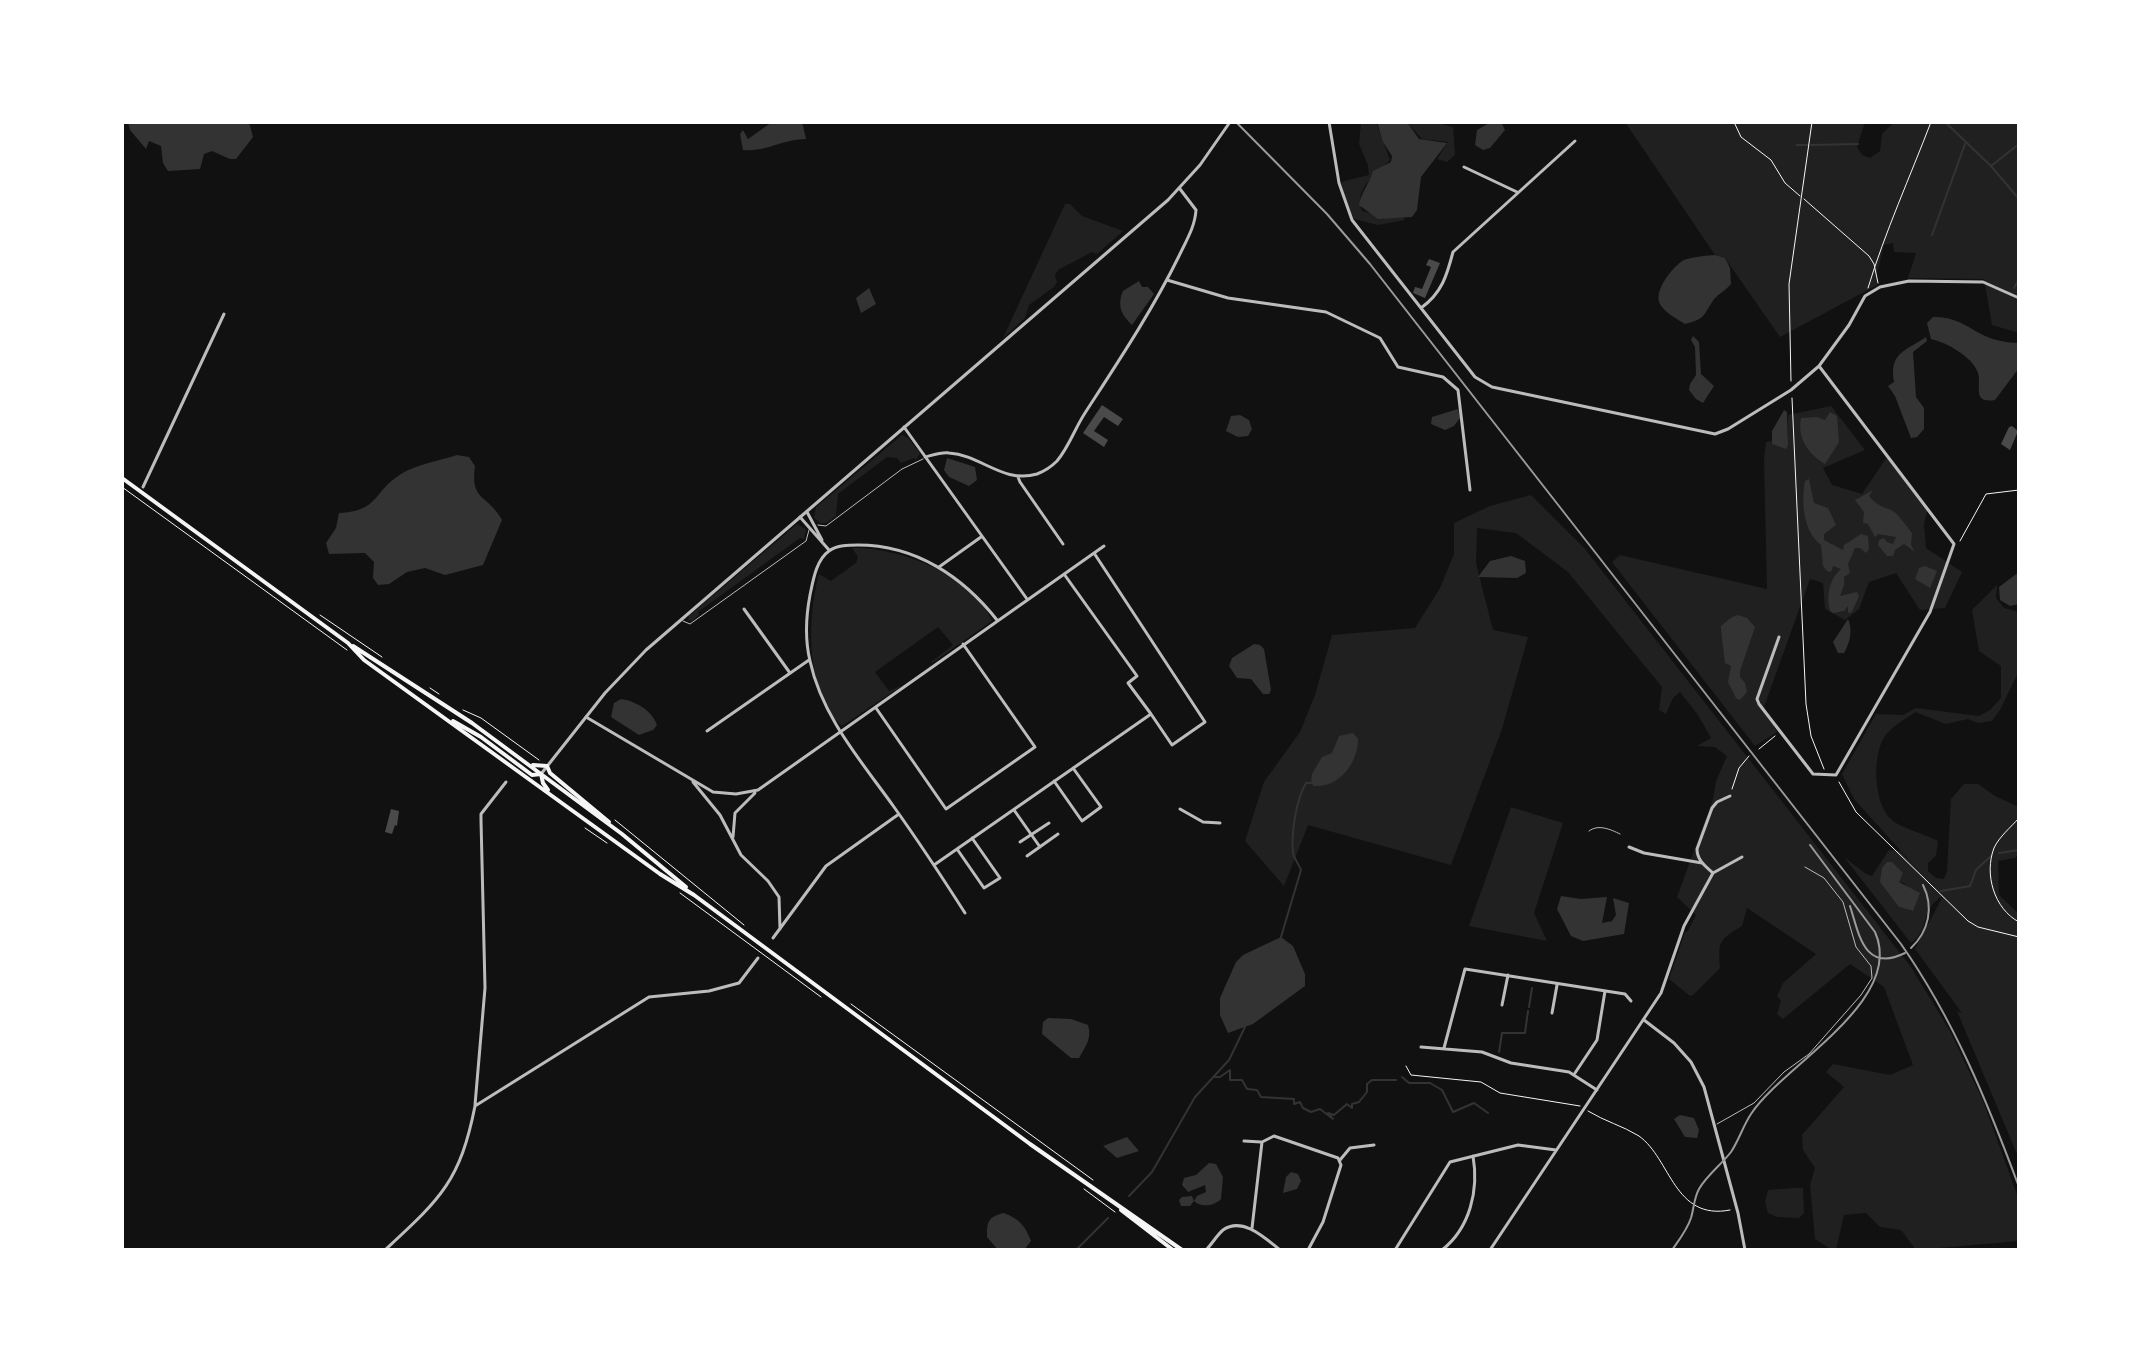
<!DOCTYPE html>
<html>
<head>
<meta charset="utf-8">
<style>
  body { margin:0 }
  #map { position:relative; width:2141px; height:1372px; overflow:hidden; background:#111; font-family:"Noto Serif",serif }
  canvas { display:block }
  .frame { position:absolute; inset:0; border:124px solid #fff; pointer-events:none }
</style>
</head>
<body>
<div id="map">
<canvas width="2141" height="1372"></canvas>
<div class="frame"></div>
</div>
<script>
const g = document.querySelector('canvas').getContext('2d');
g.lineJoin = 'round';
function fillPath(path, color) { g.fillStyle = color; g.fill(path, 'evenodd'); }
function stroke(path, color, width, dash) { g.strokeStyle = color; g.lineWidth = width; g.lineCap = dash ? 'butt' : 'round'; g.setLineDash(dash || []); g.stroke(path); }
const green = new Path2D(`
  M1361,122H1376L1390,160C1376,174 1353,189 1362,211L1388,218L1402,214L1405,220L1378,225L1350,218L1341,182L1369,175L1368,165L1359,144Z
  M1407,122H1435L1453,127L1455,155L1447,162L1437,159L1448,142L1422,139Z
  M1625,122H1865L1857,147L1862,155L1870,158L1880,151L1882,134L1894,122H2019V333L1992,325L1984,279L1908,278L1916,253L1894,252L1893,243L1884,245L1877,273V285L1780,337L1725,258L1715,255Z
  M1065,204H1070L1082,216L1123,231L1097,254L1092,252L1058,270L1055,275L1057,282L1054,287L1029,305L1025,318L1003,338Z
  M1831,406L1865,450L1823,468L1832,485L1862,494L1887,457L1927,511L1924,524L1926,548L1962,572L1945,608L1920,610L1896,573L1869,582L1859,609L1845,620L1825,609L1823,583L1810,579L1764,707L1777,732L1755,746L1612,562L1620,555L1767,589L1764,459L1766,442L1788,439V415Z
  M902,435L908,438L920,453L916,460L914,458L901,463L897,458L887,457L838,494L836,516C827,523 823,527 814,518L816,507Z
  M1531,495L1585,549L1911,967L1950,1031L1983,1101L2019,1200V1241L1916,1250L1901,1230L1880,1227L1866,1213L1844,1215L1836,1250H1832L1815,1239L1810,1185L1815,1168L1803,1150L1802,1135L1844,1087L1826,1072L1833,1064L1890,1075L1913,1065L1884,987L1850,964L1783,1019L1777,1014L1781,1001L1777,996L1783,983L1816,954L1747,908L1742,926C1719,940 1718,941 1720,968L1693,995L1690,996L1669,979L1685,932L1688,931L1696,915L1677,897L1713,799L1716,781L1727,756L1715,747L1697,746L1711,738L1698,715L1680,692L1673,698L1666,714L1659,710L1662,687L1568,572L1516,533L1477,528L1476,563L1493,630L1528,637L1502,729L1451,865L1308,825L1284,886L1245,841L1264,782L1300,732L1315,695L1332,635L1415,628L1440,588L1454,554V523L1490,506Z
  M797,524L806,529L804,539L800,538L698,612L699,615L692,621L688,620L689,616Z
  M852,548C899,547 973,575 992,621L932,663L931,662L953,645L938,627L875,672L889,691L903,685L842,726C805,693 807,618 819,574L831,581L856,563L858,557Z
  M1997,585L1996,598L2004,608L2019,612V671L2000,710L1992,721L1978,723L1968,719L1946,724L1915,712C1906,719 1892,726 1885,736C1872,754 1873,805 1892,820C1899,827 1927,835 1938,841L1936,856L1928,863V871L1936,878L1944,879L1947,871L1951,799L1964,784H1978L1995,796L2019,807V853L2015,858L1998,861L1999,895L2019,914V1159L1957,1011L1962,1013L1915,949L1943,896C1920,908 1930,931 1911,943L1844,857L1866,874L1872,876L1889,850L1900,851L1929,882L1854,799L1842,774L1876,714L1903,715L1916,708L1979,716L1990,710L2001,698V666L1979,651L1972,610ZM1897,866L1899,882L1904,883L1916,901L1912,911L1899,907L1896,901Z
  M1511,807L1563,823L1534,913L1547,941L1469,926Z
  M1794,1188H1803L1804,1213L1799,1218L1777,1217L1768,1213L1765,1202L1768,1190Z`);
const water = new Path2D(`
  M128,122H249L253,137L236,159H230L212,151L204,154L200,169L168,171L163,163L161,146L149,141L146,149L130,130Z
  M772,122H802L806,139C783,139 767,152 743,150L740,134L743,130L748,139Z
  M1377,122H1407L1419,139L1447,143L1421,177L1417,210L1412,217L1378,219L1359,205C1361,192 1370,183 1373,171L1391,162L1392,156L1383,142Z
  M1491,122H1501L1505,130L1490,148L1483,150L1475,145L1477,130Z
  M1703,256L1715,255L1725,258L1730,268L1731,284C1726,290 1720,293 1715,298C1703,314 1707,319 1685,324C1677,319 1664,312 1660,304C1653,291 1673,266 1684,260C1689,258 1697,257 1703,256Z
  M1139,281L1142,287H1148L1154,294L1132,325C1121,314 1117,306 1123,291Z
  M869,288L876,304L861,313L856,298Z
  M1933,317C1953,316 1965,325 1981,334C1992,340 2007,343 2019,343V368L1995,400C1971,404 1982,385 1978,373C1973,357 1946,342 1931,339L1927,323Z
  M1693,336L1699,342L1701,374L1714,386L1703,403L1696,399L1689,390L1690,384L1696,375L1695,347L1691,340Z
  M1926,337L1927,341L1913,352L1916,397L1924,408V429L1917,437L1911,438L1895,396L1888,386L1894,382C1889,352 1906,351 1926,337Z
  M1458,409L1460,418L1454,426L1445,430L1431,424L1432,417Z
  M1784,410L1787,412L1788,445L1786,449L1772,444V431Z
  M1830,412L1837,416L1839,442L1825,464C1808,454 1797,438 1801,418L1817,417L1825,420Z
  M1240,415L1249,420L1252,429L1248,436L1238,437L1226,431L1231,416Z
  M457,455L469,457L475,466C470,502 487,493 502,520L483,565L445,575L425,568L407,572L389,584L378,585L373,578L374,562L365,553L329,554L326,543L336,528L339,513C380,511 372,492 401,474C417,464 439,461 457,455Z
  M947,458L975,467L977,480L969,486L949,477L944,470Z
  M1809,479L1814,503L1828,508L1836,525L1824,534V540L1843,550L1844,545L1861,534L1868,536L1869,549L1866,553L1860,548H1855L1848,564L1850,573L1844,577V585L1840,596L1857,592L1859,596L1852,612L1848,613V606L1844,611L1833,613L1830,611C1826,596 1829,579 1841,569L1833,566L1831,572L1827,571L1823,566L1821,545C1803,531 1801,502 1805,481Z
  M1873,490L1869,496C1877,506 1882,506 1893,511C1899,515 1907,527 1912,533L1911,545L1915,552L1904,544L1895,550L1893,556H1887L1878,545L1879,540L1884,538L1887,542L1893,544L1896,537L1878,534L1875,537L1868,524L1863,523L1864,512L1855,500Z
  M1511,556L1525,561L1526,573L1517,578L1478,577L1490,561Z
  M1925,566L1937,571L1930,588L1915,579L1919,568Z
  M2019,572V604L2010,606L2000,600L1999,587Z
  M1738,615L1747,618L1755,627L1740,671V677L1745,683L1747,692L1740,700L1736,698L1728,682L1731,666L1725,663L1721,630V626L1732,617Z
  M1848,619C1853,630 1850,643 1844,653H1838L1833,642Z
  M1254,644L1260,645L1264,649L1271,690L1269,694H1263L1251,679L1237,678L1229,666L1232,658Z
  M621,699C635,701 652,710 657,725L653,730L639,735L611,717L614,703Z
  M1353,733L1358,739C1358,763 1339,788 1314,786L1311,783L1312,774L1322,757L1332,753L1339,736Z
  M1887,862H1892L1903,873L1899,882L1920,893L1913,911L1899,907L1880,882L1882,868Z
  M1561,896L1581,899L1607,897L1602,923L1612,921L1616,915L1613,898L1629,903L1624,934L1583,941L1571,936L1557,909Z
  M1281,937L1293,946L1305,974V986L1253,1024L1228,1033L1220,1015V998L1236,962L1243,955Z
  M1048,1018L1071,1019L1088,1025C1092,1038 1086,1046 1079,1058H1071L1042,1034L1043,1022Z
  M1680,1115L1694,1118L1699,1130L1697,1138L1685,1137L1674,1119Z
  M1127,1137L1139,1151L1117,1158L1103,1146Z
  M1209,1163L1216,1164L1223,1177L1221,1199C1214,1206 1201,1208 1194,1201L1190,1206H1181L1179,1200L1182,1197L1192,1196L1194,1201L1197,1196L1206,1192L1205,1185L1188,1192L1182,1185L1184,1178L1196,1175Z
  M1291,1172L1298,1174L1301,1181L1297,1189L1283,1193L1286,1177Z
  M1004,1213C1019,1219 1025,1225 1031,1241L1024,1250H998L987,1237C987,1221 988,1217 1004,1213Z`);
const stream = new Path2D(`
  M1945,122L1991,166L2019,144
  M1797,145H1808
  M1811,145L1858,144
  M1991,166L2019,199
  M1932,235L1965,144
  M2014,288L2019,279
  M1999,853L2019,850
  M1941,891L1970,886L1976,870L1991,856
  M1281,937L1301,870C1299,865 1294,858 1293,853C1291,833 1296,800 1306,783H1311
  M1529,1007L1532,988
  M1499,1052L1502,1033H1525L1528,1011
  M1214,1077H1220L1230,1070V1080H1242L1247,1089L1257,1090L1261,1097L1294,1099V1104L1300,1102L1303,1108L1311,1112L1320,1109L1333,1119L1328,1113L1334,1115L1347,1104L1352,1108V1104L1359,1102L1367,1092V1084L1372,1080H1396
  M1402,1077L1409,1083H1430L1442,1090L1453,1112L1474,1103L1488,1113
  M1129,1196L1152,1172L1195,1097L1229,1060L1245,1027
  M1076,1250L1108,1218`);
const building = new Path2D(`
  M1429,259L1440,263L1425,298L1413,293L1415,287L1422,289L1431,267L1426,265Z
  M1102,405L1123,419L1118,426L1104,417L1094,431L1108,440L1104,447L1083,433Z
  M2012,426L2018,431L2010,450L2001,444L2009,427Z
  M391,809L399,811L397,826L395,825L392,834L385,832Z`);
const path = new Path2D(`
  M1734,122L1741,137L1771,160L1785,183L1800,196
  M1804,199L1869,256L1874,264L1878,283
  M1868,288C1885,232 1910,177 1931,122
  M1791,381L1789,284L1812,122
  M1792,398L1806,704L1811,736L1824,769
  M122,487L347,650
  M1960,541L1986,494L2019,490
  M320,615L382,657
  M430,688L439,694
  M463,710L481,718L539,760
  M1759,749L1775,736
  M1839,782L1856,812L1968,921L1978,927L2019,937
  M1732,789L1739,768L1749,756
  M2019,818C2011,827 1999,837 1994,848C1984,874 1994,909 2019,922
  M615,820L744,925
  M585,828L607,843
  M680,893L821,997
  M851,1004L1093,1180
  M1406,1066L1411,1075L1481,1082L1500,1093L1580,1106
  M1588,1111C1604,1121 1623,1126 1639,1136C1671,1159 1674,1221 1730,1210
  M1084,1189L1115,1212`);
const service = new Path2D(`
  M818,525L826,526L902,469L923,459
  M683,621L690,624L806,541L809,530
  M1589,831C1598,824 1610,829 1620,834
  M1717,1124L1754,1103L1784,1072L1809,1054L1861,995L1872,978L1871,966L1856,947L1843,902L1824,878L1805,867`);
const minor = new Path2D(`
  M1329,122L1339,183L1352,220L1475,377L1492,387L1715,434L1728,429L1791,390L1819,366L1849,325L1865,296L1880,287L1909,281L1983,282L2019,298
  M1464,167L1517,192
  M1167,280L1228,298L1326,312L1380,338L1398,367L1443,377L1458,390L1470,490
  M1421,308C1442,293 1447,275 1453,252L1575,141
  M904,427L1027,599
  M925,457C933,455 942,452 949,453C981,455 1003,484 1037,474C1045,471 1051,467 1057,461C1069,447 1075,428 1085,413C1118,362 1152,311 1179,256C1186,241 1195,227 1196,210L1180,189
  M1018,477L1020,482L1063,544
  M143,487L224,314
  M807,512L822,540
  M800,517L829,550
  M939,567L981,537
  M1064,574L1137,676L1128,683L1151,714
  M744,609L790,673
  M1779,637L1757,699L1759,704L1813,774L1836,775L1930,612L1954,544L1819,366
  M876,708L946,809L1035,747L963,644
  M586,717L713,792L736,794L758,790L1104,546
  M707,731L809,660
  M1054,781L1082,821L1101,807L1073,768
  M693,782L720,815L741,855L768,881L779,897L780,929
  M1180,809L1203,822L1220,823
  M1014,810L1040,847
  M733,837L735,813L755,793
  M1020,842L1049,823
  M1629,847L1644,853L1702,863
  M957,849L984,888L1000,878L972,838
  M1027,856L1058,834
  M934,865L1151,714L1172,745L1205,722L1094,553
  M1713,873L1742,857
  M965,913C942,877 919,842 894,807C862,762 822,717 810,661C805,640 806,616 810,595C813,581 816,560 829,551C837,545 849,545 858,545C916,545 963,577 997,620
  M773,938L826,866L899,814
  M1502,1005L1508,975
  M1552,1013L1557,985
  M1644,1020L1674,1043L1691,1062L1704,1087L1738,1213L1745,1250
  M1421,1047L1482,1052L1511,1063L1569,1072L1597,1090
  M1444,1048L1465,969L1625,994L1631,1001
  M1575,1073L1597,1040L1605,991
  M475,1105L485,988L481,820V814L506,782
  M1244,1141L1261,1142
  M1340,1160L1350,1148L1374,1145
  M1252,1228L1262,1142L1274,1136L1338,1158L1341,1165L1323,1222L1308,1250
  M385,1250C440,1199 460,1182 475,1106L649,997L709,991L739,983L758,958
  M1206,1250C1212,1244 1217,1235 1223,1230C1243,1216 1266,1239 1280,1250
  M1395,1250L1450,1162L1518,1145L1556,1150
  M1442,1250C1470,1228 1479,1190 1473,1156
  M1490,1250L1661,993L1684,926L1713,873C1705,866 1697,860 1697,849L1712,808L1717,802L1730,796`);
const tertiary = new Path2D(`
  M541,774L605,693L646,650L1168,200L1200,165L1230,122`);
const secondary = new Path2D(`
  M122,478L348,643L364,660L660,874L694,895L1030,1144L1182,1250
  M353,646L472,723L622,834L686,887
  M453,721L481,737L532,775L541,774
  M533,765L547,766L550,773L609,822
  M541,774L543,783L548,790
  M1121,1210L1173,1250`);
const tram = new Path2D(`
  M1236,122L1327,214L1370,264L1901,944C1954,1020 1987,1101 2019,1187`);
const rail = new Path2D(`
  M1850,906C1859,934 1864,973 1905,953
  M1911,948C1929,931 1934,907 1923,885
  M1672,1250C1679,1240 1687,1230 1691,1218C1694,1208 1694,1198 1699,1189C1707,1175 1721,1165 1731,1152C1739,1140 1743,1126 1751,1114C1782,1066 1906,1001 1875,932L1810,845`);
fillPath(green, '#202020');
fillPath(water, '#333');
stroke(stream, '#333', 2);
fillPath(building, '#4a4a4a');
stroke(path, '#f5f5f5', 1);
stroke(service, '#bcbcbc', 1);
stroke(minor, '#bcbcbc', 3);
stroke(tertiary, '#bcbcbc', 3);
stroke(secondary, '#f5f5f5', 4);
stroke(tram, '#9a9a9a', 2);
stroke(rail, '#9a9a9a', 2);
</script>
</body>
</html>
